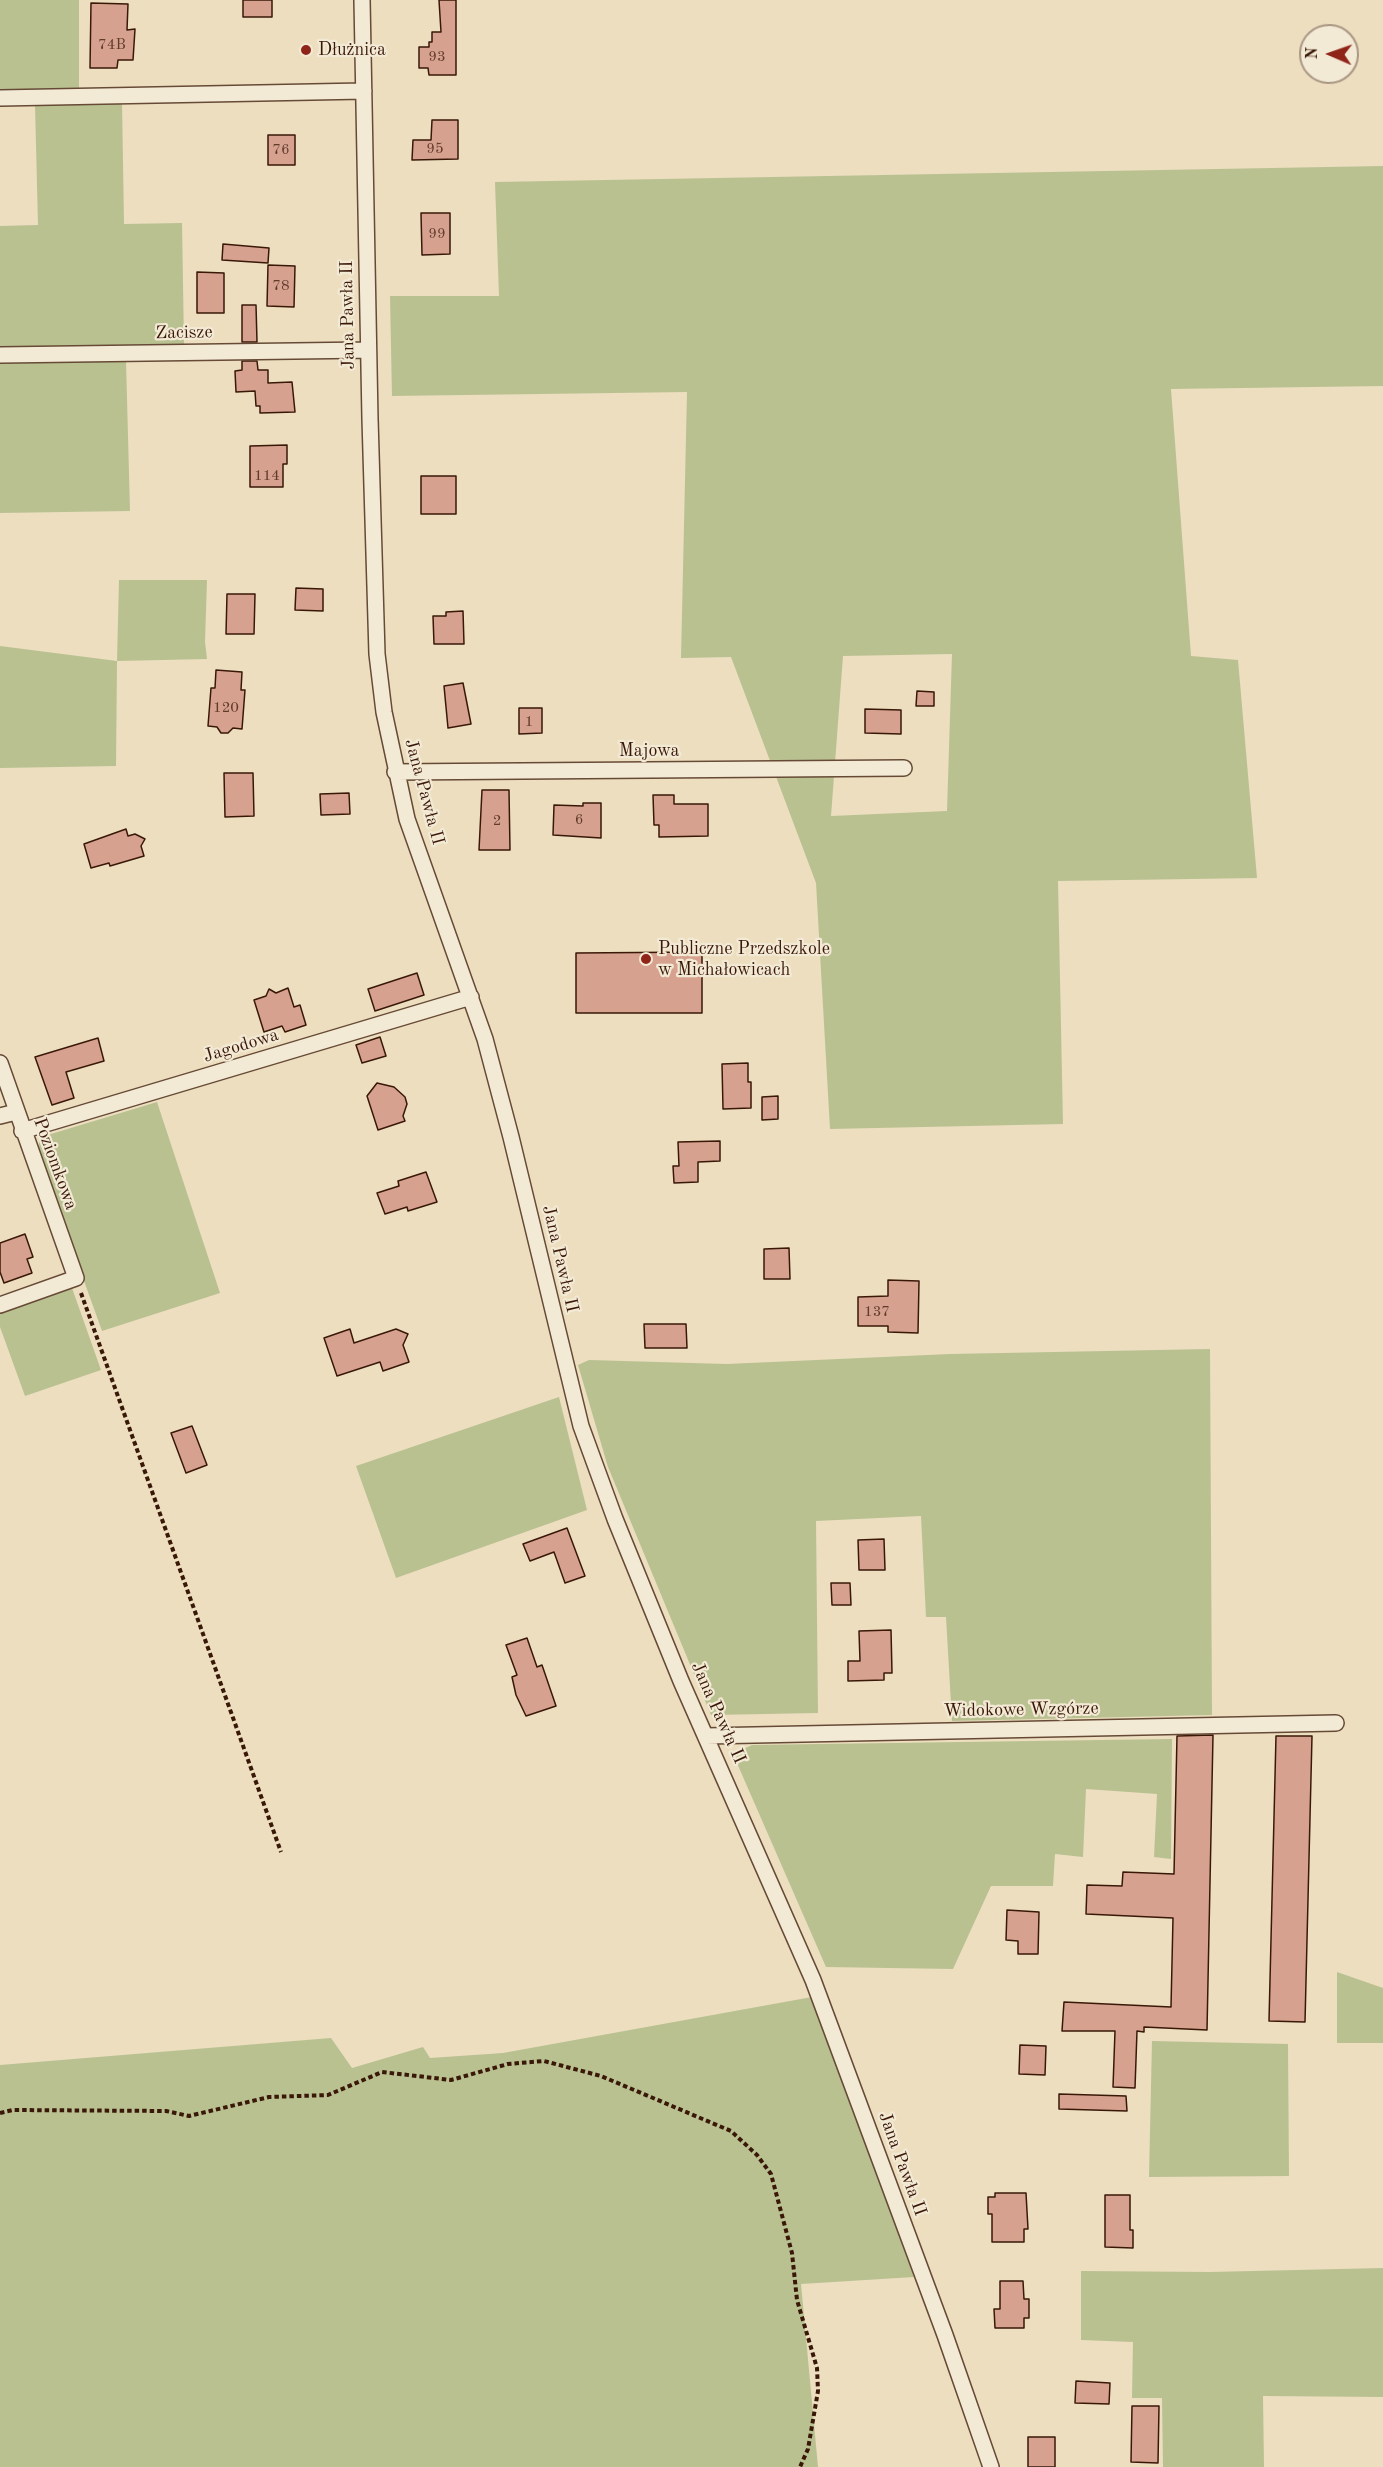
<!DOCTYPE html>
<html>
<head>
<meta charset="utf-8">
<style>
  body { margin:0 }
  #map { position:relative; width:1383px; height:2467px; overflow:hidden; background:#ecdebf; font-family:"Old Standard TT",serif }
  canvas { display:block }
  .north { position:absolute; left:1299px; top:24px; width:60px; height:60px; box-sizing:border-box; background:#f3ead5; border:2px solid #a99683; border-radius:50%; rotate:272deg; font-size:16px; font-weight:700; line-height:24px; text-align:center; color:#3a1808 }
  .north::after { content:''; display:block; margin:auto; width:21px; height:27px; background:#8f2418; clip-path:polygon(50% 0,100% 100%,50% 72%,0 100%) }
</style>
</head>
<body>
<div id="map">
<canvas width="1383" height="2467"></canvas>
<div class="north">N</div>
</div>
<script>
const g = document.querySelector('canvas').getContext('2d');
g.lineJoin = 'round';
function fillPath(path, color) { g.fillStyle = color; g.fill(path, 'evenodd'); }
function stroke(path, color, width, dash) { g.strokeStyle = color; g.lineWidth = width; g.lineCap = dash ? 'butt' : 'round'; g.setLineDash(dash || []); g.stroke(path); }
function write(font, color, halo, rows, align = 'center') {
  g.font = font + ' "Old Standard TT",serif'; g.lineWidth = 4.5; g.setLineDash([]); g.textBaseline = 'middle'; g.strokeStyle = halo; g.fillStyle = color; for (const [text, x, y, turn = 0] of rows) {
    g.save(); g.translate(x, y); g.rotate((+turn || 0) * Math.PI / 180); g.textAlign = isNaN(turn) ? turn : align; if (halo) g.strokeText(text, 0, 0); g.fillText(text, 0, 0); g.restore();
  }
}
const green = new Path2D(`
  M0,0H79V89L0,90Z
  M122,102L124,224L182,223L184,345L0,349V226L38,225L35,105Z
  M1383,166V386L1171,389L1191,656L1238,660L1257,878L1058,881L1063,1124L830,1129L816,883L731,657L681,658L687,392L392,396L390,296H499L495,182ZM952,654L947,811L831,816L843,656Z
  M126,361L130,511L0,513V362Z
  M119,580H207L205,642L207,659L117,661L116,766L0,768V646L117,661Z
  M157,1102L220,1293L102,1331L37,1150L41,1137Z
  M72,1288L101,1370L25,1396L0,1327V1313Z
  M1210,1349L1212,1715L952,1721L946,1617H926L921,1516L816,1521L818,1713L711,1715L608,1467L578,1365L589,1360L727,1364L950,1354Z
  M559,1397L587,1510L396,1578L356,1466Z
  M1172,1739L1171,1859L1154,1857L1157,1794L1086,1789L1083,1857L1055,1854L1053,1886H991L953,1969L826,1967L733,1754L752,1745Z
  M1337,1972L1383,1988V2043H1337Z
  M812,1997L914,2277L801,2284L818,2467H0V2065L331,2038L352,2068L423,2047L430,2058L503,2053Z
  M1152,2041L1288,2044L1289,2176L1149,2177Z
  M1383,2268V2397L1263,2396L1264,2467H1163L1162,2398H1132L1133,2342L1081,2340V2271L1210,2272Z`);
const building = new Path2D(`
  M243,0H272V17H243Z
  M439,0H456V75H429L428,68H419V47H429V42H432V32H441Z
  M91,3L128,4L127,30L135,29L133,60H118L117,68H90Z
  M432,120H458V159L412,160L413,140H431Z
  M268,135H295V165H268Z
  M421,213H450V254L422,255Z
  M223,244L269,248L268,263L222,260Z
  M268,265L295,266L294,307L267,306Z
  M197,272L224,273V313H197Z
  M242,305H256L257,342H242Z
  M242,361H257L258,370H268V383L292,382L295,412L260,413V406H256L255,391L236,392L235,371L242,370Z
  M287,445V464H283V487H250V446Z
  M421,476H456V514H421Z
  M296,588L323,589V611L295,610Z
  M227,594H255L254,634H226Z
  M463,611L464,644H434L433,616H446V612Z
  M216,670L242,672L241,690H245L242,729L233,728L228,733H221L217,727L208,726L211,688H215Z
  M463,683L471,724L448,728L444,686Z
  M917,691L934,692V706H916Z
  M519,708H542V733L519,734Z
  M865,709L901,710V734L865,733Z
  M224,773H253L254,816L225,817Z
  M482,790H509L510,850H479Z
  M349,793L350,814L321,815L320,794Z
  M653,795H674V804H708V836L659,837V825H654Z
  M583,803H601V838L553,835L554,805L583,806Z
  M126,829L128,836L135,834L145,839L141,846L144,856L110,866L109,863L91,868L84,844Z
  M702,952V1013H576V953Z
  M417,973L424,995L375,1011L368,989Z
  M288,988L294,1007L300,1005L306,1025L285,1032L282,1026L264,1032L254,1000L266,996L269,989L276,993Z
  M380,1037L386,1056L362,1063L356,1045Z
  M98,1038L104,1061L66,1072L74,1098L52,1105L35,1057Z
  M748,1063V1082H751V1108L723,1109L722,1064Z
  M377,1083L394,1087L405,1097L407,1104L403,1116L405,1121L378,1130L367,1096Z
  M778,1096V1119L762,1120V1097Z
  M720,1141V1161L698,1162V1182L674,1183L673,1166H679L678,1142Z
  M426,1172L437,1202L408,1211L407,1207L385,1214L377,1193L399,1186L398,1181Z
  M25,1234L33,1257L27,1259L32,1273L4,1283L0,1272V1243Z
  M789,1248L790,1279H764V1249Z
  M888,1280L919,1281L918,1333L888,1332V1326H858V1297L888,1296Z
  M644,1324H686L687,1348H645Z
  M350,1329L354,1343L396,1329L408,1334L403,1345L409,1362L383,1371L380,1362L337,1376L324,1338Z
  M192,1426L207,1465L186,1473L171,1433Z
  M567,1528L585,1576L565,1583L554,1552L530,1561L523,1544Z
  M884,1539L885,1570H859L858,1540Z
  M831,1583H850L851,1605H832Z
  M891,1630L892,1673H884V1680L848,1681V1661H860L859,1631Z
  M527,1638L537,1667L542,1665L556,1706L526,1716L516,1695L512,1677L517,1675L506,1645Z
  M1213,1735L1207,2030L1144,2027V2032L1137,2031L1135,2088L1113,2087L1115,2031H1062L1064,2002L1171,2007L1173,1918L1086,1914L1087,1885L1122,1886L1123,1872L1174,1874L1177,1736Z
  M1276,1736H1312L1305,2022L1269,2021Z
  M1007,1910L1039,1912L1038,1954H1018V1941L1006,1940Z
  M1020,2045L1046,2046L1045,2075L1019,2074Z
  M1059,2094L1126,2096L1127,2111L1059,2109Z
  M995,2193H1026L1028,2229H1024V2242H992V2214H988V2197H995Z
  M1105,2195H1130V2230H1133V2248L1105,2247Z
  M1000,2281H1023L1024,2299H1029V2318H1024V2328H995L994,2309H1000Z
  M1076,2381L1110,2383L1109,2404L1075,2403Z
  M1132,2406H1159L1158,2463L1131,2462Z
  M1028,2437H1055V2467H1028Z`);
const path = new Path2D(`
  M81,1293L281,1852
  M0,2113L13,2110L166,2111L189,2116L269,2097L328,2095L382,2072L451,2080L508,2064L544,2061L601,2076L731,2131L757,2155L771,2174L792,2253L797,2300L817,2368L818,2391L808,2449L800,2467`);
const minor = new Path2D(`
  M362,0L370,419L377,654L384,712L407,819L485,1039L511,1137L581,1426L615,1519L681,1681L813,1980L945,2335L991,2467
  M0,98L364,91
  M0,355L368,350
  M395,772L904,768
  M0,1063L76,1278L0,1305
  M0,1116L16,1112
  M22,1131L471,997
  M706,1736L1336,1723`);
const markers = [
  [306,50,6,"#8f2418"],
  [646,959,6,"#8f2418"]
];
const numberNames = [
  ["74B",112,45],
  ["93",437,57],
  ["95",435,149],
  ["76",281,150],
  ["99",437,234],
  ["78",281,286],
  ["114",267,476],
  ["120",226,708],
  ["1",529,722],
  ["6",579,820],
  ["2",497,821],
  ["137",877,1312]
];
const poiNames = [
  ["Dłużnica",318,50],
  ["Publiczne Przedszkole",658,949],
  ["w Michałowicach",658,970]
];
const streetNames = [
  ["Jana Pawła II",348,315,-91],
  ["Zacisze",184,333,-1],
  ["Majowa",649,751],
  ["Jana Pawła II",424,792,75],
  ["Jagodowa",241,1046,-17],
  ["Poziomkowa",55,1164,70],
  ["Jana Pawła II",560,1259,77],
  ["Widokowe Wzgórze",1021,1710,-1],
  ["Jana Pawła II",718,1713,66],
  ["Jana Pawła II",902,2164,70]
];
fillPath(green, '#b9c191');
fillPath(building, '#d6a28f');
stroke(building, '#3a1808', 1.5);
stroke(minor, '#664a36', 18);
stroke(path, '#3a1808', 4, [4.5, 3]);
stroke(minor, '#f3ead5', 15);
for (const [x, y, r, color] of markers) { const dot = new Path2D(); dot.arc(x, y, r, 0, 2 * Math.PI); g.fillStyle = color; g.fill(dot); stroke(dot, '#f3ead5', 2); }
write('15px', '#613a2a', null, numberNames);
write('18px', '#3a1808', '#f3ead5', poiNames, 'left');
write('18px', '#3a1808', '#f3ead5', streetNames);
</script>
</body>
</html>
